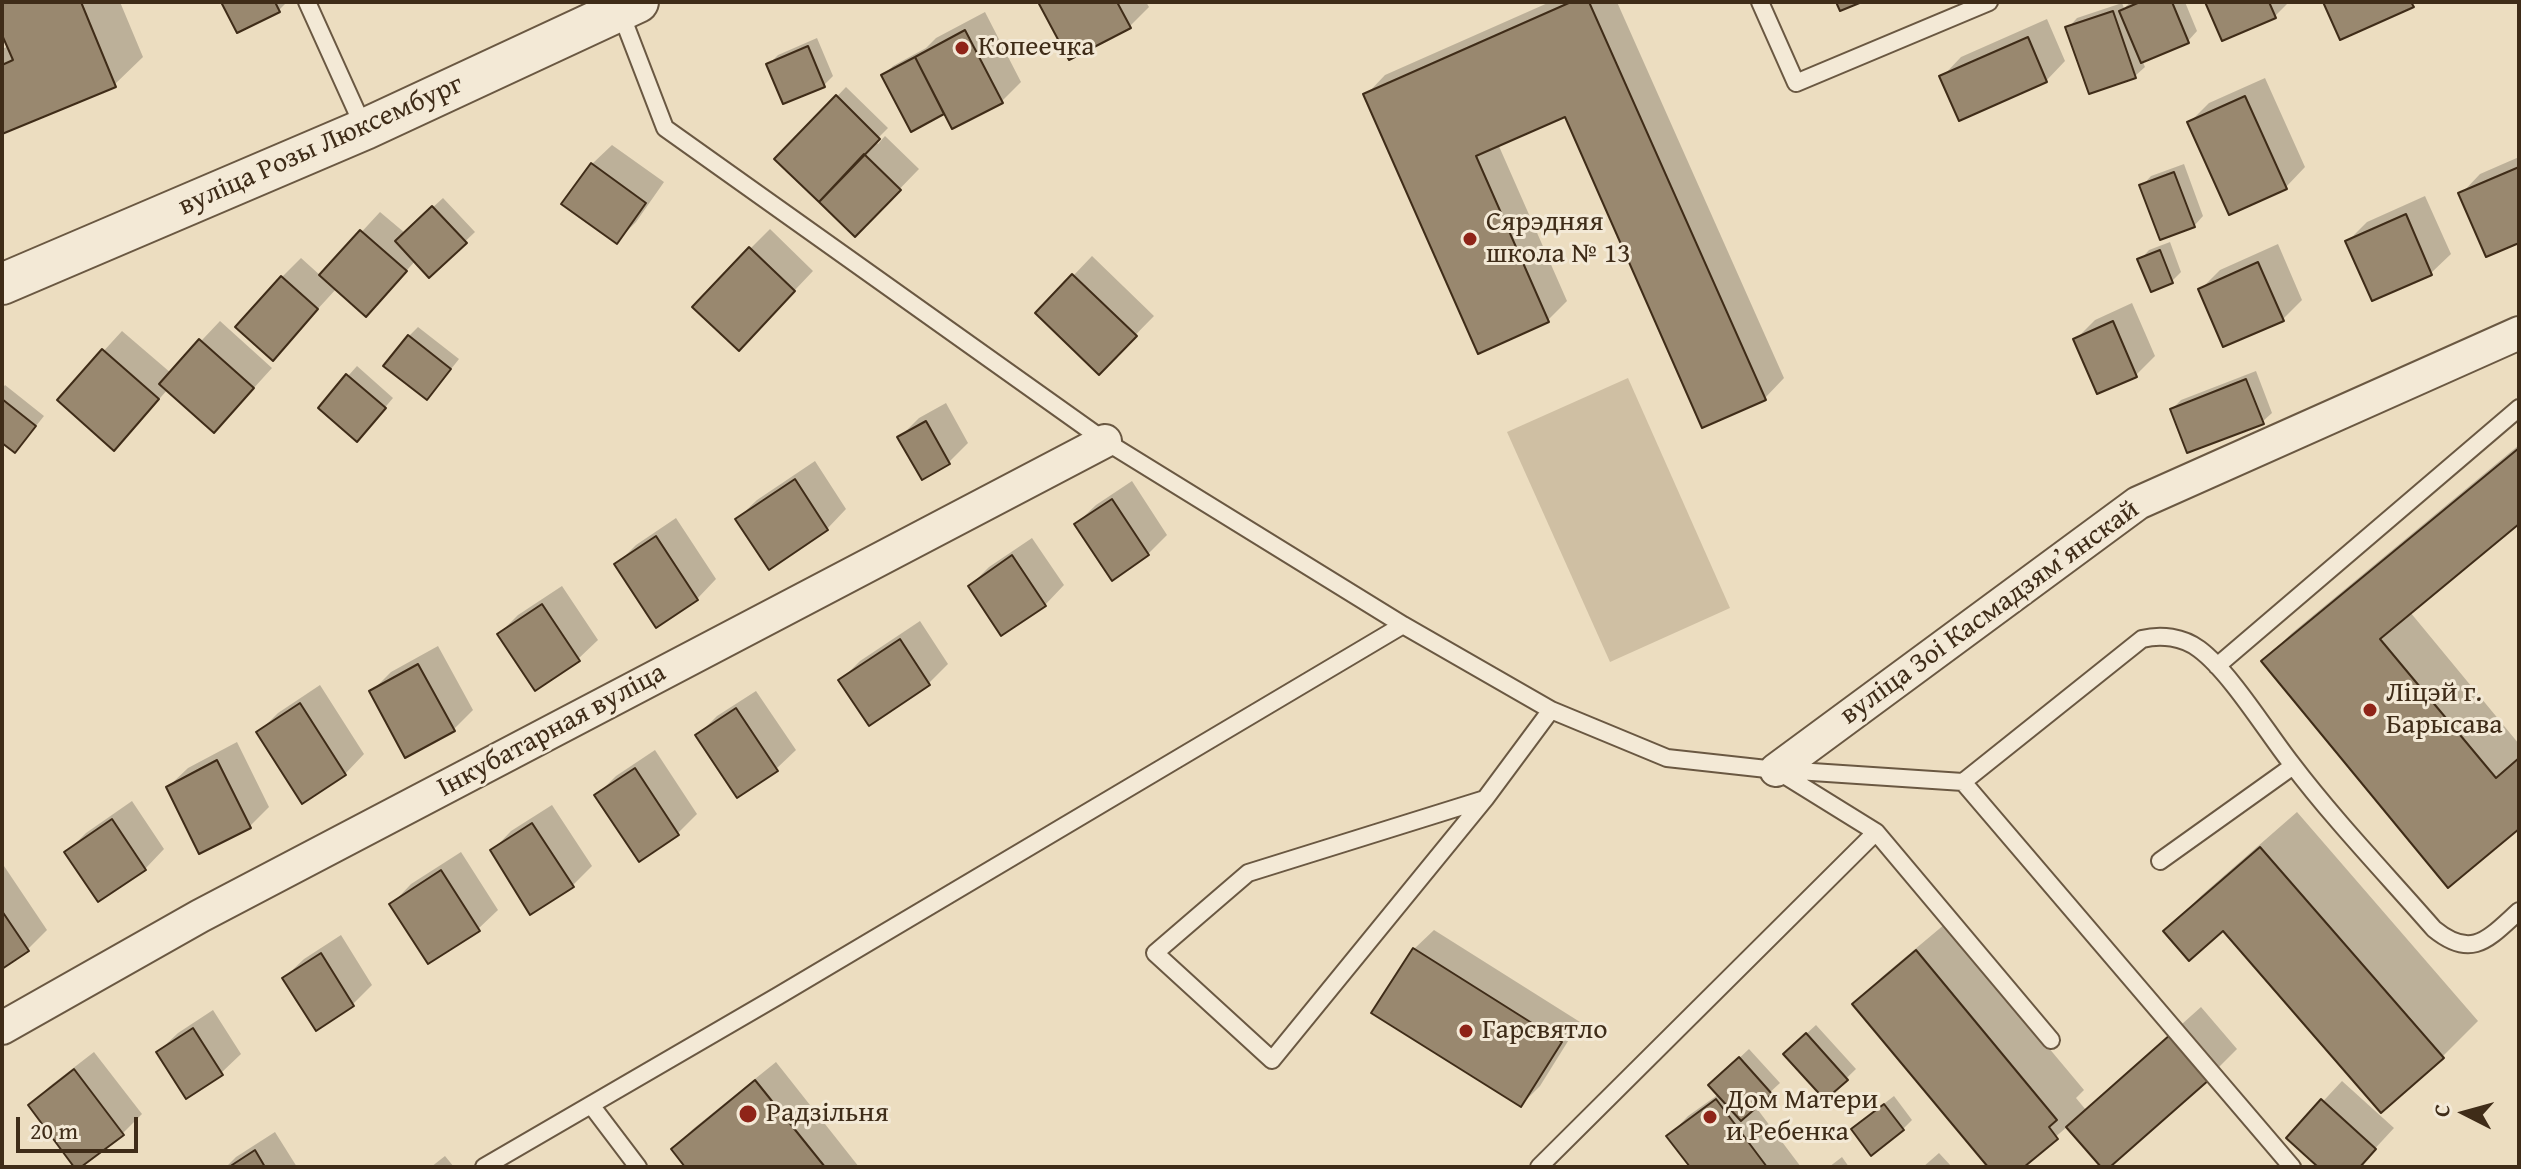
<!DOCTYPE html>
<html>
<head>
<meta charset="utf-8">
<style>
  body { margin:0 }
  #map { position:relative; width:2521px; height:1169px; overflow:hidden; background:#ecddc0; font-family:"Gentium Book Plus",serif }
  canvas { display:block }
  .frame { position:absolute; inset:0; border:4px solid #3f2c18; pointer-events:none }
  .north { position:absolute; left:2425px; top:1073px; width:80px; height:80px; -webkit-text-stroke:6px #f3e9d6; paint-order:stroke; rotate:276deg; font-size:22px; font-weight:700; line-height:32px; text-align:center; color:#3f2c18 }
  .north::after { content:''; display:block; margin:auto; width:28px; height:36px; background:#3f2c18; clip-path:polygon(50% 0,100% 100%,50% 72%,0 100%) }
  .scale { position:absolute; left:16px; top:1117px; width:122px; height:36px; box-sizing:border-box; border:4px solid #3f2c18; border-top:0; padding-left:10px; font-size:24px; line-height:28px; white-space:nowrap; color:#3f2c18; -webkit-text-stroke:6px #f3e9d6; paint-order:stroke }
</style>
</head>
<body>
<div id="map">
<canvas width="2521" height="1169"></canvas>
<div class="frame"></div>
<div class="north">С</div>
<div class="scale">20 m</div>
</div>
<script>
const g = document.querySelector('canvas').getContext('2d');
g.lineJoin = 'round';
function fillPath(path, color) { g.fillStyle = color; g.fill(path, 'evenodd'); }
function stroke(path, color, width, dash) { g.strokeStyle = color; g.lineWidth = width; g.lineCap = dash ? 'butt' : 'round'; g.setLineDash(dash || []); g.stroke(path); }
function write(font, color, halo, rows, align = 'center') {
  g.font = font + ' "Gentium Book Plus",serif'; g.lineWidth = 6; g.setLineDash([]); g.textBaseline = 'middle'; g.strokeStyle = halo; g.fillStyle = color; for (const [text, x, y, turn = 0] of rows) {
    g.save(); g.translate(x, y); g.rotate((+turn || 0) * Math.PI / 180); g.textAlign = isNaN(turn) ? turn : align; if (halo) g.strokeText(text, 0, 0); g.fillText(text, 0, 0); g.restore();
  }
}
const green = new Path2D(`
  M1628,378L1730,608L1610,662L1507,432Z`);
const shadow = new Path2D(`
  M2,2H120L143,57L114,85L2,132V49L9,46L2,30Z
  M223,2H287L279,10Z
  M1041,2H1146L1149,7L1129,27Z
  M1550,2H1617L1784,378L1765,398L1566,114L1498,144L1567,301L1548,320L1366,95L1385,75Z
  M2131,2H2185L2197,31L2188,41L2142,60L2145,67L2135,76L2068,28L2077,18L2122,3L2124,8Z
  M2207,2H2289L2275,16Z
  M985,12L1021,82L1002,101L943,112L884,75L893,66L926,48L936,38Z
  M2047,19L2065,61L2046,81L1942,77L1961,57Z
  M817,38L833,76L824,85L768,65L778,55Z
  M2265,78L2305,167L2286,187L2190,122L2209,103Z
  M846,87L888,128L875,141L878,144L885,136L919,169L855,235L777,159Z
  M612,145L664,182L636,222L616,242L592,164Z
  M2519,157V240L2461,194L2480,174Z
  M2184,164L2203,216L2194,226L2142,186L2151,176Z
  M2425,196L2451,254L2431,273L2348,241L2367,222Z
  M443,198L475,232L430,275L416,260L385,295L337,288L273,358L282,277L301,258L321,276L380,212L405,233Z
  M770,229L813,271L758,329L750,249Z
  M2170,242L2181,272L2172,281L2140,260L2149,250Z
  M2278,244L2302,300L2283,319L2200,290L2220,270Z
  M1092,256L1154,316L1099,372L1038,313Z
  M2132,303L2155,356L2136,375L2076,339L2095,320Z
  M220,321L272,368L233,411L168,389L133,429L59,400L122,331L171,373Z
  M418,327L459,359L436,388L409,336Z
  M357,366L393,398L366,430L348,376Z
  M2256,371L2272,413L2262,422L2172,409L2181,400Z
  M5,385L44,416L24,441L2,440V389Z
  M946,403L968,443L949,462L922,477L900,437L919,418Z
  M2519,445V522L2410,612L2519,744V827L2263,661L2292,633Z
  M815,461L846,509L827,529L769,567L737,519L757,500Z
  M1132,481L1167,535L1148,554L1076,524L1096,505Z
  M676,518L716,579L697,599L616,565L636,545Z
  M1032,538L1064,585L1045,605L970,586L989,567Z
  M562,586L598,640L578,659L499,634L518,615Z
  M920,621L948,664L929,683L869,723L841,680L860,661Z
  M438,646L473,710L454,729L371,692L391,672Z
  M320,685L364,754L345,774L259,732L278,713Z
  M756,691L796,750L776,769L698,735L717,716Z
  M237,742L269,807L250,826L168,787L188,768Z
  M655,750L697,814L678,833L597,795L616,776Z
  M132,801L164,849L145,869L67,852L86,833Z
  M552,805L592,866L572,886L492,851L511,831Z
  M2297,812L2478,1021L2442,1057L2223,928L2166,931L2202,895Z
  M461,852L498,910L478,929L392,904L411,884Z
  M2,863L47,930L28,949L2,966Z
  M1945,924L2084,1090L2076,1098L2086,1110L2201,1007L2237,1049L2209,1077L2107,1167H2103L2068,1126L2021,1167H1990L1855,1004L1883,976Z
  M1434,930L1580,1022L1540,1086L1521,1105L1414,949Z
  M341,935L372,985L353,1004L317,1028L284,978L304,959Z
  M213,1010L241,1054L221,1073L158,1052L178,1033Z
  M1816,1025L1856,1069L1826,1098L1795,1044Z
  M1749,1049L1780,1083L1755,1106L1801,1167H1693L1669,1136L1688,1116L1719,1094L1720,1076Z
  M94,1052L142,1114L122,1134L77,1167L30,1105L50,1086Z
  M776,1062L859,1167H688L673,1149L693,1129Z
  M2342,1081L2394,1128L2358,1167H2321L2289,1138Z
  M1894,1096L1912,1120L1903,1129L1863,1120Z
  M275,1132L297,1167H226L236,1157Z
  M1939,1153L1952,1167H1923Z
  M445,1156L454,1167H431Z
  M1842,1157L1849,1167H1829Z`);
const building = new Path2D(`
  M2,2H81L116,87L2,134V65L13,60L2,35Z
  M221,2H275L280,12L237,33Z
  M1038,2H1117L1131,28L1069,60Z
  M1571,2H1589L1766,400L1702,428L1565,117L1476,156L1549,322L1478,354L1363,94Z
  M1836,2H1862L1840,11Z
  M2140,2H2172L2189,43L2141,63L2119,11Z
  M2205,2H2269L2276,18L2222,41Z
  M2323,2H2411L2414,7L2340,40Z
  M2113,11L2136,78L2089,94L2065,27Z
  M965,30L1003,103L952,129L915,57Z
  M2028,37L2047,82L1959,121L1939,76Z
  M808,46L825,87L783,104L766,64Z
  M915,57L944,114L911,132L881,75Z
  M836,95L880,139L819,202L774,159Z
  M2245,96L2287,189L2229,215L2187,122Z
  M864,154L901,190L855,237L819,202Z
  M591,163L646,203L617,244L561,204Z
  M2519,167V243L2486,257L2458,193Z
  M2174,172L2195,227L2160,240L2139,185Z
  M432,206L467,243L429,278L395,241Z
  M2406,214L2432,275L2372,301L2345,241Z
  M360,230L407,271L366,317L319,275Z
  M749,247L795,291L739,351L692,307Z
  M2160,250L2173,283L2151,292L2137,259Z
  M2258,262L2284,321L2223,347L2198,289Z
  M1072,274L1137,336L1099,375L1035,313Z
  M281,276L318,309L273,361L235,327Z
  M2113,321L2137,377L2097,394L2073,339Z
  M408,335L451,369L427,400L383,366Z
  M199,339L254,388L214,433L159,384Z
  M102,349L159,399L114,451L57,400Z
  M346,374L386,408L357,442L318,408Z
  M2246,379L2264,424L2187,453L2170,409Z
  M2,399L36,426L15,453L2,443Z
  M926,421L950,464L922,480L897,437Z
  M2519,448V524L2380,639L2496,778L2519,758V829L2448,888L2261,661Z
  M795,479L828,530L769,570L735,519Z
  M1112,499L1149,555L1112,581L1074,524Z
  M656,536L698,600L656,628L614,564Z
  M1012,555L1046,606L1001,636L968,586Z
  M542,604L580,661L535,691L497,634Z
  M900,639L930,685L869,726L838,680Z
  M418,664L455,731L405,758L369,691Z
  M300,703L346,775L302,804L256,732Z
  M736,708L778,771L737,798L695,735Z
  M217,760L251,828L199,854L166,787Z
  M635,768L679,835L639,862L594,795Z
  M112,819L146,870L98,902L64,852Z
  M532,823L574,887L530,915L490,850Z
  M2260,847L2444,1058L2381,1113L2223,931L2189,961L2163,931Z
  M441,870L480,931L428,964L389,904Z
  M2,911L29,951L2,969Z
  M1413,948L1562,1042L1521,1107L1371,1013Z
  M1916,950L2057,1120L2049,1127L2058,1139L2024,1167H1988L1852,1004Z
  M321,953L354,1006L316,1031L282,978Z
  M193,1028L223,1075L186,1099L156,1052Z
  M1806,1033L1848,1080L1825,1100L1783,1054Z
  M2171,1034L2210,1079L2110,1167H2101L2066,1127Z
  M1739,1057L1772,1094L1741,1121L1708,1085Z
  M74,1069L124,1135L81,1167H74L28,1105Z
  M755,1080L825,1167H685L671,1149Z
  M1716,1099L1767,1167H1690L1666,1136Z
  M2321,1099L2376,1149L2360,1167H2318L2286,1138Z
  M1884,1104L1904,1130L1871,1156L1851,1129Z
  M255,1150L265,1167H229Z`);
const service = new Path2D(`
  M307,2L364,128
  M1760,2L1796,83L1989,2
  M620,11L665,128L1105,441L1403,625L1551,710L1667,758L1776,770L1876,832L2051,1040
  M2217,666L2519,408
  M1782,770L1963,782L2292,1167
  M1963,782L2142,639C2161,634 2183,637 2199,649C2230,672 2266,731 2291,763C2335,821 2386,874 2434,929C2472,960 2488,939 2519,911
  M1485,799L1248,873L1155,953L1272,1060L1485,799L1551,710
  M2160,861L2293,766
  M591,1105L638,1167
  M484,1167L778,996L1403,625
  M1539,1167L1876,832`);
const minor = new Path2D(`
  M1776,770L2138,503L2519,333
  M2,1028L200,916L1105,441`);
const tertiary = new Path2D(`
  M2,284L365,129L638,2`);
const markers = [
  [962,48,8,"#8f2418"],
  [1470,239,8,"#8f2418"],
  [2370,710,8,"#8f2418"],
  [1466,1031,8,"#8f2418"],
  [748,1114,10,"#8f2418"],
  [1710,1117,8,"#8f2418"]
];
const poiNames = [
  ["Копеечка",978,48],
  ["Сярэдняя",1486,223],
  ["школа № 13",1486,255],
  ["Ліцэй г.",2386,694],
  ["Барысава",2386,726],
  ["Гарсвятло",1482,1031],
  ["Дом Матери",1726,1101],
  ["и Ребенка",1726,1133],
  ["Радзільня",766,1114]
];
const streetNames = [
  ["вуліца Розы Люксембург",321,146,-24],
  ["вуліца Зоі Касмадзямʼянскай",1990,613,-36],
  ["Інкубатарная вуліца",552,731,-28]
];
fillPath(green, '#cfbfa3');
fillPath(shadow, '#0003');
fillPath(building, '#99886f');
stroke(building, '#3f2c18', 2);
stroke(service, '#6a5842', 20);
stroke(minor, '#6a5842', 36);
stroke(tertiary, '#6a5842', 44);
stroke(service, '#f3e9d6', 16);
stroke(minor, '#f3e9d6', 32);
stroke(tertiary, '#f3e9d6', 40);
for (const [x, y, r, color] of markers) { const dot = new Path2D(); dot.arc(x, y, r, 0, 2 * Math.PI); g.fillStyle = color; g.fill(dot); stroke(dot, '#f3e9d6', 3); }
write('28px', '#3f2c18', '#f3e9d6', poiNames, 'left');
write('28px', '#3f2c18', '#f3e9d6', streetNames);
</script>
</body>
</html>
